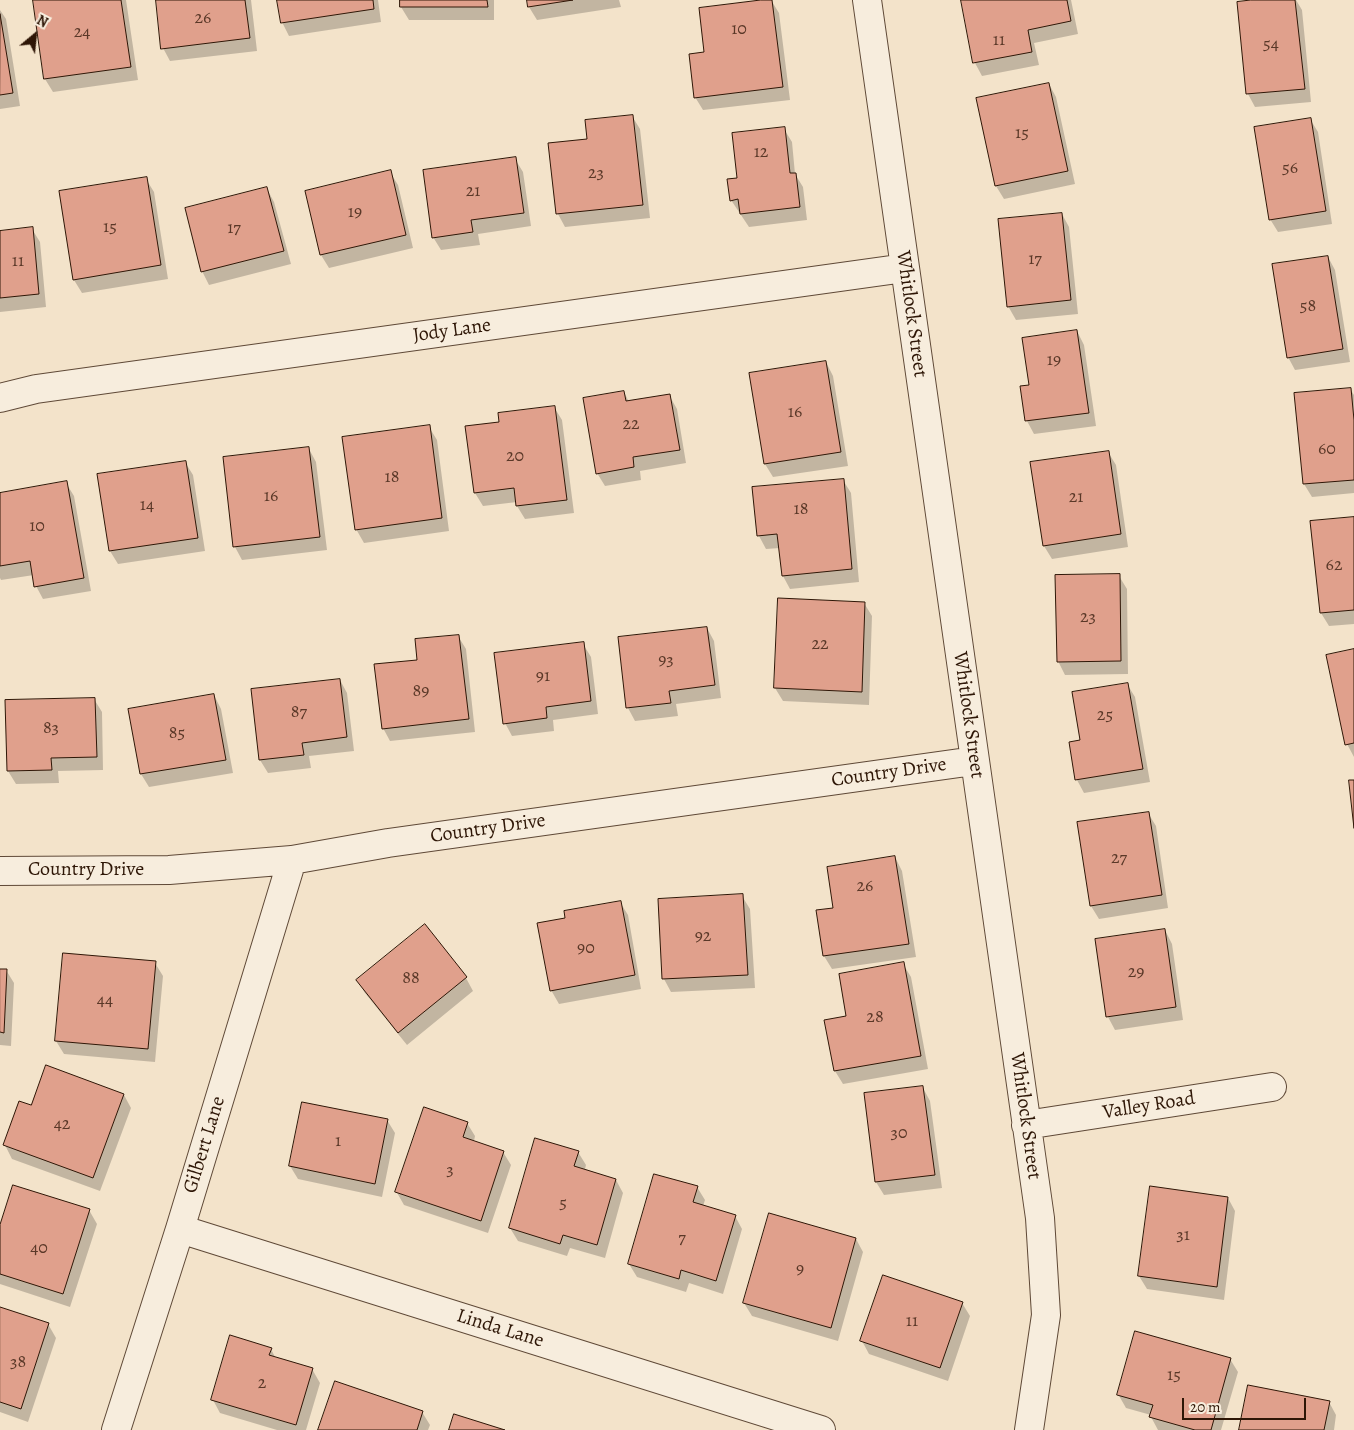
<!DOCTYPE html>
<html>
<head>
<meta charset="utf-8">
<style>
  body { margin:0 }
  #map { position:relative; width:1354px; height:1430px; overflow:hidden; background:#f3e3ca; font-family:Alegreya,serif }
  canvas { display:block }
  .north { position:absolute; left:10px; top:10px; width:50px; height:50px; -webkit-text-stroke:4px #f7eddd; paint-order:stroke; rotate:28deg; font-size:14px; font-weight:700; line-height:20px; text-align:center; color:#2e1606 }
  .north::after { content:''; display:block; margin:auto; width:18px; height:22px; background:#2e1606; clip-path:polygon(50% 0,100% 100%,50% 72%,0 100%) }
  .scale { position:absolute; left:1182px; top:1398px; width:124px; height:22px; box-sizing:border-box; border:2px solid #2e1606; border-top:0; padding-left:6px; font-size:15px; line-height:18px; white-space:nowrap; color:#2e1606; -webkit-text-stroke:4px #f7eddd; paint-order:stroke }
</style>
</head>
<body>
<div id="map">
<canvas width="1354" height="1430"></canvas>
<div class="north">N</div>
<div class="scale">20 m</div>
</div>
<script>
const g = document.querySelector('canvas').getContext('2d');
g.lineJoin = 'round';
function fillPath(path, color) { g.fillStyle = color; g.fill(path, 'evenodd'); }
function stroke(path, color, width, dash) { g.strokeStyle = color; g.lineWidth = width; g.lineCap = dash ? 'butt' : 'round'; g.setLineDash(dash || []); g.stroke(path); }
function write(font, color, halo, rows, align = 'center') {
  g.font = font + ' Alegreya,serif'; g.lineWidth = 5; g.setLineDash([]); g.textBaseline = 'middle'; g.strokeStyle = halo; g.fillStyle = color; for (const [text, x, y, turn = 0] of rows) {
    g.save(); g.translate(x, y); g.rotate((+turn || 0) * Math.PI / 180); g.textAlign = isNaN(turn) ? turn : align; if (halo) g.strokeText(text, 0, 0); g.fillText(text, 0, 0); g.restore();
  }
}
const shadow = new Path2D(`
  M34,0H126L138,80L53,92L45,79Z
  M157,0H251L257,51L170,61L163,48Z
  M278,0H378L381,22L289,36L282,22Z
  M401,0H494V20H409L401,7Z
  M528,0H619L621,7L537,20L529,7Z
  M771,0L779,13L790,100L703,110L695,97L706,53Z
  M962,0H1071L1078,34L1034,43L1039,65L982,76L975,63Z
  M1262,0H1296L1302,10L1311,102L1255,107L1248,94Z
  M0,10L6,19L20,106L0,109Z
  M1049,84L1056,97L1075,184L1004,199L996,186L978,99Z
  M632,116L640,129L650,218L565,227L558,214L549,144L589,140Z
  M1310,119L1318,132L1332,224L1278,232L1270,219Z
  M784,129L792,142L795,174L803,187L807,220L749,227L731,200L738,179Z
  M515,159L523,172L531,226L478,234L480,245L441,250L433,237Z
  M390,172L398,185L413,248L329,268L321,255L306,192Z
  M146,179L154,192L168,279L82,293L74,280Z
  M267,189L274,202L291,264L209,285L202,271Z
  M1062,214L1069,227L1078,314L1016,320L1008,306Z
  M32,229L40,242L46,307L0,312V232Z
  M1328,257L1335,270L1350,362L1295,370L1288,357Z
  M1077,331L1084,345L1096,426L1034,434L1027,421L1030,386Z
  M826,362L833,376L848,466L773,477L765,464Z
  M1350,389L1354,395V493L1312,497L1304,484Z
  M624,392L629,402L669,395L677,409L686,463L640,471L641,480L605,486L597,473Z
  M554,407L562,420L574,513L525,519L517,506V502L483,506L475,493L500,423Z
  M429,427L437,440L449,531L364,543L356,529Z
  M309,449L316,462L327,550L242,560L235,547L224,458Z
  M1108,452L1116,465L1128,547L1052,559L1044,546Z
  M185,462L193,475L205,551L118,564L110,551Z
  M843,480L851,493L859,582L790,589L783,576L780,548L766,549L759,536Z
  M66,483L74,496L91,591L43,599L36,586L34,575L1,580L0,578V494Z
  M1354,518V624L1329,626L1321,613L1312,523Z
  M1119,576L1127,589L1128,674L1065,675L1058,661Z
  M779,599L864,603L872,616L869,705L783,701L775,688Z
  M707,628L714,641L721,698L676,704L678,716L635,721L628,708L620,638Z
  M458,636L466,649L475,732L390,741L383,728L418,661Z
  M583,644L591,657L598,714L553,720L554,731L512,736L505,723Z
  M1354,650V757L1347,744Z
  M340,680L347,693L354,751L309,756L311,768L268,773L260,760L252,690Z
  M1127,684L1135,697L1150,782L1084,793L1077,780L1070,743L1081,741Z
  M214,695L221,709L233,773L149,787L141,774L130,710Z
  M94,699L102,712L103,770L58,771L59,783L16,784L8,771Z
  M1148,813L1156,826L1168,908L1099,919L1091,906Z
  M895,857L902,871L916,957L832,969L824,956L835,909Z
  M742,896L750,909L755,988L671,992L664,979L659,900Z
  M620,902L628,915L641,989L559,1004L551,990Z
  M1165,930L1172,944L1183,1020L1115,1030L1108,1017Z
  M155,963L163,976L155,1062L64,1054L56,1041Z
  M903,964L911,977L928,1069L843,1084L835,1071L826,1021L848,1017Z
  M0,970H6L14,983L11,1046L0,1045Z
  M466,978L473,991L407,1045L365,993L357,980Z
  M923,1088L930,1101L942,1188L884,1195L876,1182Z
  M124,1095L131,1108L100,1191L12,1159L5,1145L32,1107Z
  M387,1120L395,1133L382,1197L298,1179L290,1166Z
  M467,1123L475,1136L474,1141L503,1152L511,1165L488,1233L404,1205L396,1191Z
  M578,1152L586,1165L585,1169L616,1180L623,1193L605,1258L570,1248L567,1256L518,1241L510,1228Z
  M697,1187L705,1200L703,1206L735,1216L742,1229L723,1294L689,1283L686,1292L637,1277L629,1264Z
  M1228,1198L1235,1211L1224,1300L1147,1289L1139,1276Z
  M89,1210L97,1224L70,1307L0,1284V1229Z
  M856,1239L863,1252L838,1341L752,1316L744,1303Z
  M962,1303L970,1316L948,1381L869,1354L862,1341Z
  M0,1309L48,1324L56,1338L28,1422L0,1412Z
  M271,1349L276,1359L312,1369L320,1383L306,1430H277L220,1413L213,1400Z
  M1230,1359L1238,1372L1221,1430H1158L1151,1417V1415L1126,1408L1118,1394Z
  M1329,1402L1336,1415L1334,1430H1241Z
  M422,1412L430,1425L428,1430H320Z`);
const building = new Path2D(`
  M33,0H121L131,67L44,79Z
  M156,0H245L250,38L161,49Z
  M277,0H373L374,9L281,23Z
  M400,0H487L488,7H400Z
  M527,0H573L528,7Z
  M761,0H772L783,87L694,98L689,54L704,52L699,8Z
  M961,0H1067L1071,21L1028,30L1032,52L973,63Z
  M1251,0H1295L1305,89L1246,94L1237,2Z
  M0,14L13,93L0,95Z
  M1049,83L1068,171L995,186L976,98Z
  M633,115L643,205L556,214L548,143L587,139L585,120Z
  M1311,118L1326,211L1269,220L1254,127Z
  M785,127L790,173H796L800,207L740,214L738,199L730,201L727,179L737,178L732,133Z
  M516,157L524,213L471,220L473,232L432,238L423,170Z
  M391,170L406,235L320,255L305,191Z
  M147,177L161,265L73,280L59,191Z
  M267,187L284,251L201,272L185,208Z
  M1062,213L1071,300L1007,307L998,219Z
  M33,227L39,294L0,298V231Z
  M1328,256L1343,349L1287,358L1272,264Z
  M1077,330L1089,413L1025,421L1020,386L1029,385L1022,338Z
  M826,361L841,452L764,464L749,373Z
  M1351,388L1354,420V480L1303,484L1294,393Z
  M624,391L626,401L670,394L680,450L633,457L634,467L596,474L583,398Z
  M555,406L567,500L516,506L514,488L474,493L465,426L499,422L498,413Z
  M430,425L442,518L355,530L342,437Z
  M309,447L320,537L233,547L223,457Z
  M1109,451L1121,534L1043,546L1030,462Z
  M186,461L198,538L109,551L97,474Z
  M844,479L852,569L782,576L777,534L757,536L752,487Z
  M67,481L84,578L34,587L30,561L0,566V493Z
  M1354,517V610L1320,613L1310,521Z
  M1120,574L1121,661L1057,662L1055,575Z
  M778,598L865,602L862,692L774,688Z
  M707,627L715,685L669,691L671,703L626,708L618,637Z
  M459,635L469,719L382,729L374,664L417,660L415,639Z
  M584,642L591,701L546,707L547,718L503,724L494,653Z
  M1354,649V743L1345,745L1326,655Z
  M340,679L347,737L302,743L304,755L259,760L251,689Z
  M1128,683L1143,769L1075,780L1069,742L1080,740L1072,692Z
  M214,694L226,760L140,774L128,709Z
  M95,698L97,757L51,758L52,770L7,771L5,700Z
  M1349,780H1354V828Z
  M1149,812L1162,895L1090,906L1077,822Z
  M895,856L909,944L823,956L816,910L833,908L827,867Z
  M743,894L748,975L662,979L658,899Z
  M621,901L635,975L550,991L537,923L565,918L564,911Z
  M425,924L467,977L398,1033L356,980Z
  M1165,929L1176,1007L1106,1017L1095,939Z
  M63,953L156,961L148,1049L55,1041Z
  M904,962L921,1056L834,1071L824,1020L846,1016L839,974Z
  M0,969H7L4,1033L0,1032Z
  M46,1065L124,1094L93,1178L3,1145L19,1101L31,1105Z
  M923,1086L935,1175L875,1182L864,1093Z
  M302,1102L388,1119L375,1184L289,1166Z
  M424,1107L468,1122L463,1137L504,1151L481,1221L395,1192Z
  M535,1138L579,1151L574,1166L616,1179L597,1245L563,1235L560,1244L509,1228Z
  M654,1174L698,1186L693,1202L736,1215L716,1281L681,1270L679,1279L628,1264Z
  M13,1185L90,1209L63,1294L0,1274V1225Z
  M1150,1186L1228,1197L1217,1287L1138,1276Z
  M769,1213L856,1238L831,1328L743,1303Z
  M883,1275L963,1302L940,1368L860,1341Z
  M0,1307L49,1323L21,1409L0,1402Z
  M1135,1331L1231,1358L1211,1430H1195L1149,1417L1153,1405L1117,1395Z
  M230,1335L272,1348L269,1355L313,1368L296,1425L211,1400Z
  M335,1381L423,1411L417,1430H318Z
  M1248,1385L1330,1401L1324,1430H1239Z
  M454,1414L505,1430H449Z`);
const minor = new Path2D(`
  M867,0L1040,1218L1046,1315L1029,1430
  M0,398L36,389L905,268
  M0,871L169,870L292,860L388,843L974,761
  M1026,1125L1272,1087
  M180,1229L821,1430
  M116,1430L180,1229L292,860`);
const numberNames = [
  ["26",203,19],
  ["10",739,30],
  ["24",82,33],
  ["11",999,41],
  ["54",1271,45],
  ["15",1022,134],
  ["12",761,153],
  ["56",1290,169],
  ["23",596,174],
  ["21",473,192],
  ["19",355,213],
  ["15",110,228],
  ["17",234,229],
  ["17",1035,260],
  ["11",18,262],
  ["58",1308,307],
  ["19",1054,361],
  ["16",795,413],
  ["22",631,425],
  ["60",1327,450],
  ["20",515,457],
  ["18",392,478],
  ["16",271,497],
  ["21",1076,498],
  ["14",147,506],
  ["18",801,510],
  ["10",37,527],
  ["62",1334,566],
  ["23",1088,618],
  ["22",820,645],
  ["93",666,661],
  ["91",543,677],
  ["89",421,692],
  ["87",299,713],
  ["25",1105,716],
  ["83",51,729],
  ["85",177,734],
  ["27",1119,859],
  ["26",865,887],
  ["92",703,937],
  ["90",586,949],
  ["29",1136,973],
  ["88",411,979],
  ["44",105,1001],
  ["28",875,1018],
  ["42",62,1125],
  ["30",899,1134],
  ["1",338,1142],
  ["3",450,1171],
  ["5",563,1204],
  ["31",1183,1236],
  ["7",682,1239],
  ["40",39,1249],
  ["9",800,1270],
  ["11",912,1322],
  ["38",18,1363],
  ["15",1174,1376],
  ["2",262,1384]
];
const streetNames = [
  ["Whitlock Street",911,314,82],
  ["Jody Lane",452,331,-8],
  ["Whitlock Street",968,715,82],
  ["Country Drive",889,773,-8],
  ["Country Drive",488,829,-8],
  ["Country Drive",86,870],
  ["Valley Road",1149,1106,-9],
  ["Whitlock Street",1025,1116,82],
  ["Gilbert Lane",205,1145,-73],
  ["Linda Lane",500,1329,17]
];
fillPath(shadow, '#0003');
fillPath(building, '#e0a08c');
stroke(building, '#2e1606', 1);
stroke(minor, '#5f4937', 30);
stroke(minor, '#f7eddd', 28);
write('18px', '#5a3828', null, numberNames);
write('20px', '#2e1606', '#f7eddd', streetNames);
</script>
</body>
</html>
